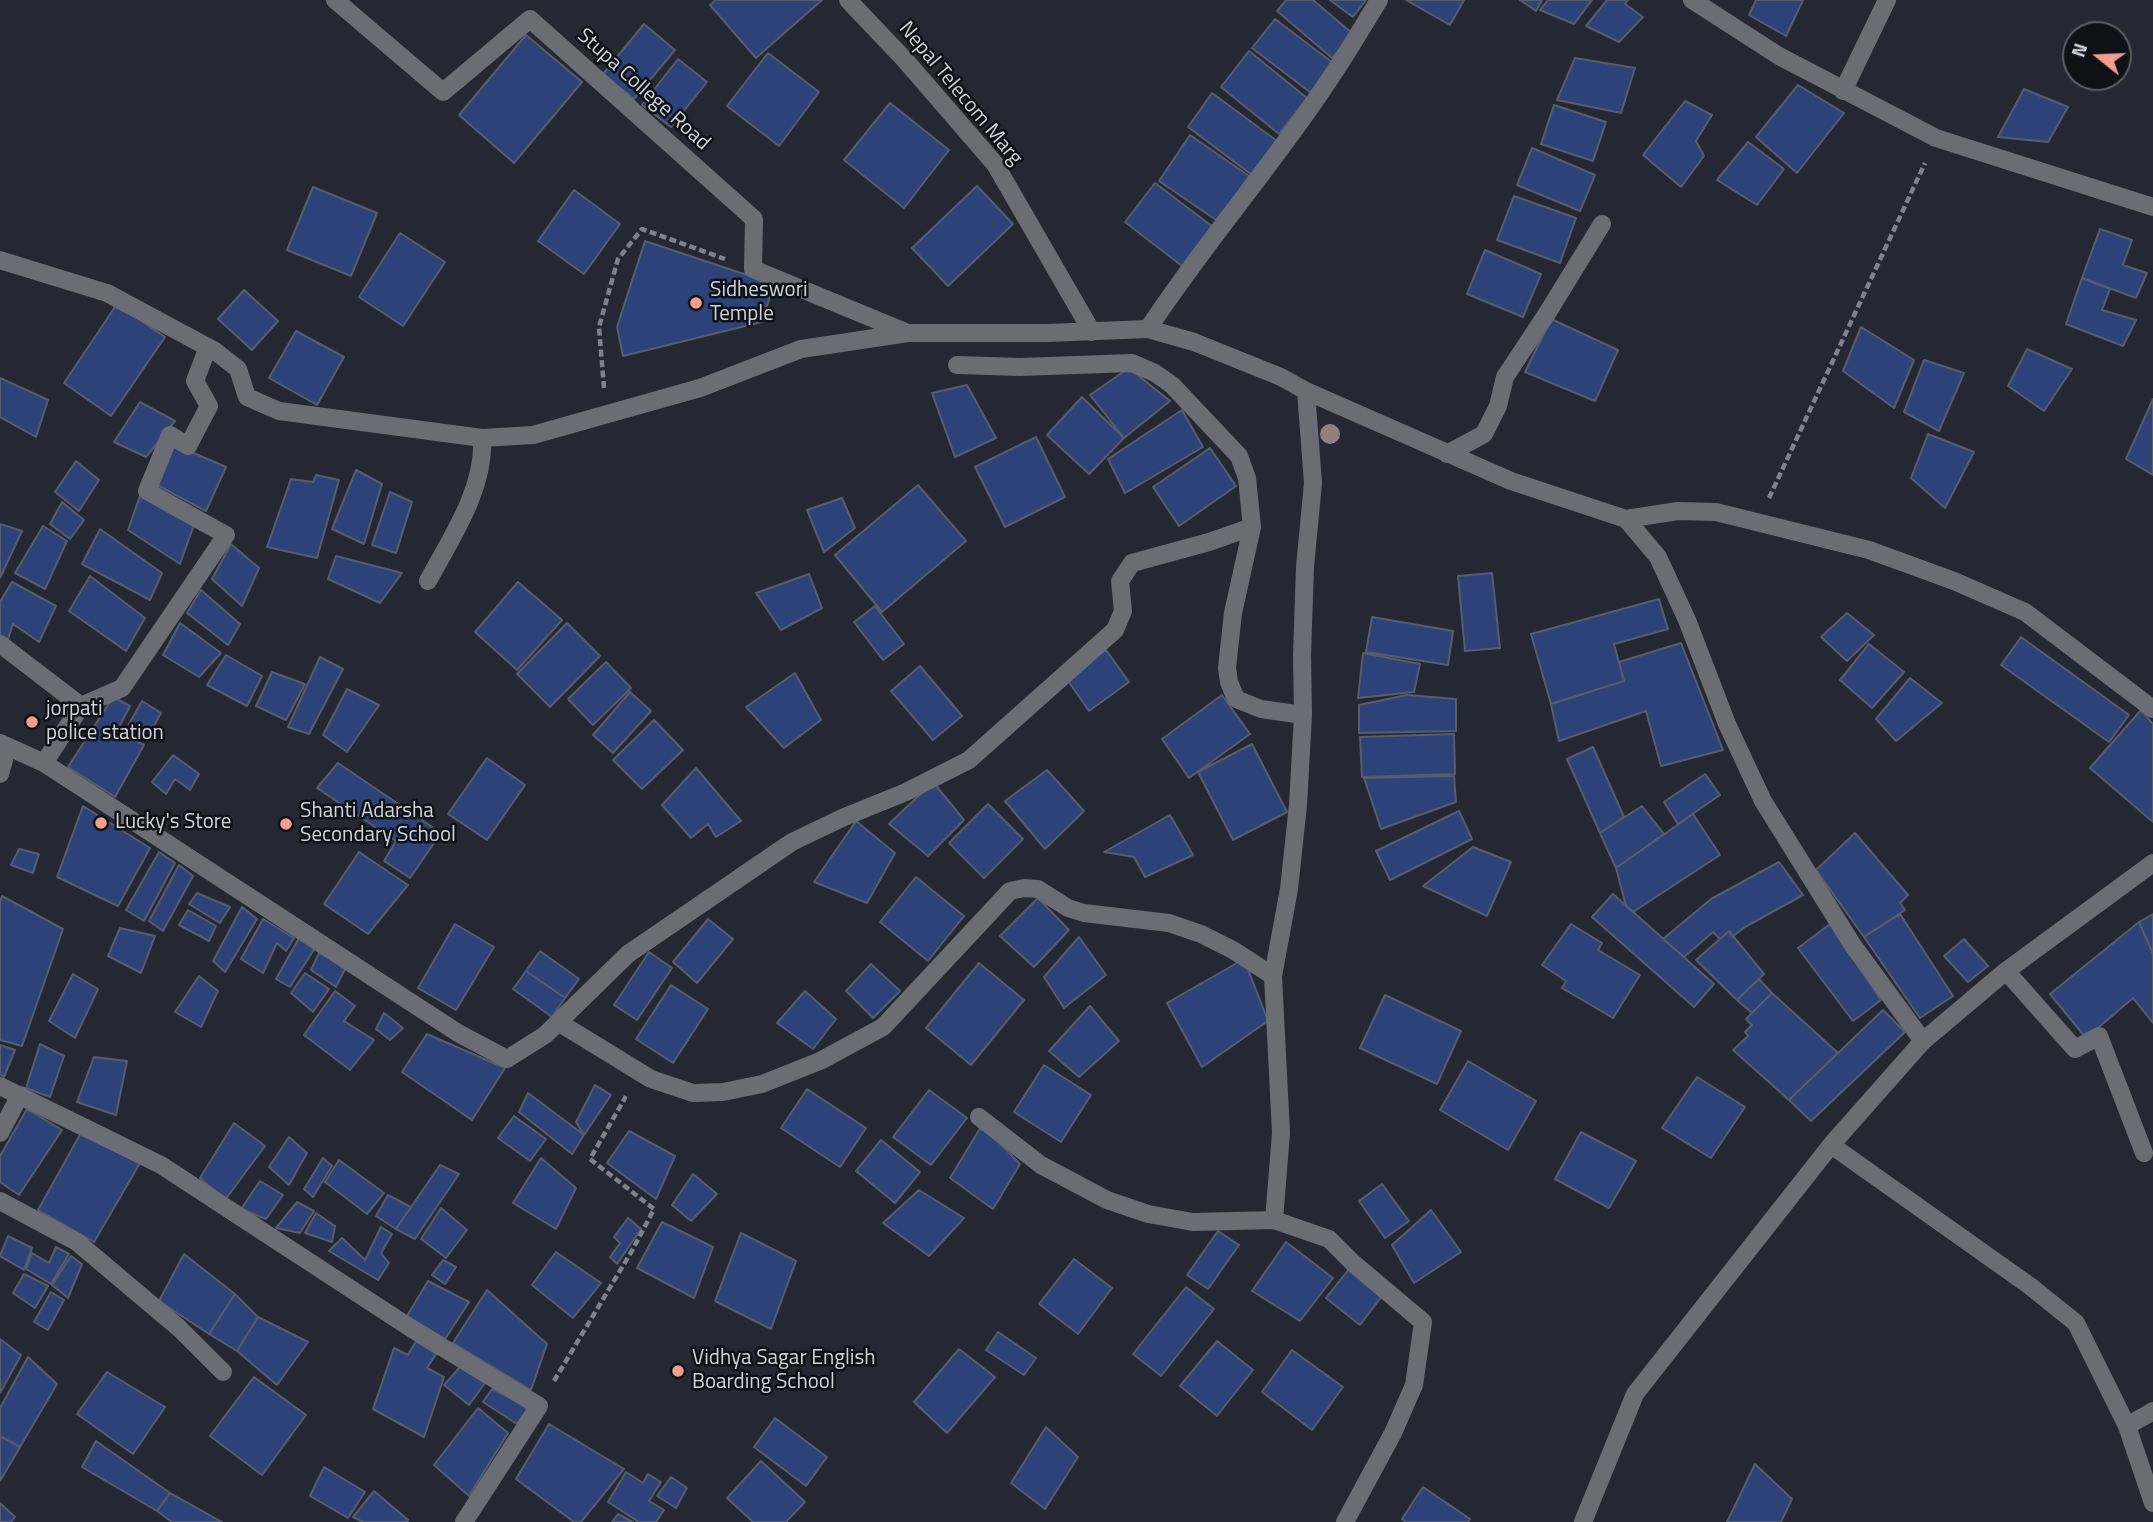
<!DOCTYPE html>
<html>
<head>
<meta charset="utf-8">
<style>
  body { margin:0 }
  #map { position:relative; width:2153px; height:1522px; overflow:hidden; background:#232833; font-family:"Titillium Web",sans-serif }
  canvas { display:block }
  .north { position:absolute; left:2062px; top:21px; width:70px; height:70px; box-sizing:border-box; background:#0e1116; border:2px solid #5c5f65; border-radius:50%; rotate:288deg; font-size:19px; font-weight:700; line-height:28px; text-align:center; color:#d0d3db }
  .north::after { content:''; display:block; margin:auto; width:24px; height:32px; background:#f49d8c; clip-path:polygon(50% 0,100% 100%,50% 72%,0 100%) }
</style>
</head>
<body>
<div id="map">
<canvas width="2153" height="1522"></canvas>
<div class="north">N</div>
</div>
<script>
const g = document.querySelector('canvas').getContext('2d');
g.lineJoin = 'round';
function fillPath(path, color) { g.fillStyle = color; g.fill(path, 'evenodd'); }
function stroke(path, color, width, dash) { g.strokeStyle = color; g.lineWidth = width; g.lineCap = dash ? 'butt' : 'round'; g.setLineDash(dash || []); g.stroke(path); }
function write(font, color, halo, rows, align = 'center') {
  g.font = font + ' "Titillium Web",sans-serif'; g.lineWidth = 5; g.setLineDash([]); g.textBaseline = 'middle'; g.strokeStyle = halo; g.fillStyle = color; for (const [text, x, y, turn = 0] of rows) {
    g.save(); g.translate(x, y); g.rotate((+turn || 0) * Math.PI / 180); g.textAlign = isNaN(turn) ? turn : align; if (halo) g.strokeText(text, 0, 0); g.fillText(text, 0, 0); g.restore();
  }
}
const building = new Path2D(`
  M716,0H822L756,58L710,5Z
  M1286,0H1313L1353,34L1332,58L1277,11Z
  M1330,0H1366L1353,17Z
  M1406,0H1464L1450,25Z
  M1520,0H1542L1536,11Z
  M1548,0H1592L1574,24L1540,10Z
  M1607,0H1628L1625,4L1643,17L1619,42L1586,26Z
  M1756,0H1803L1786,36L1749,15Z
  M1275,19L1333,63L1311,93L1252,48Z
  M644,24L675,50L634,99L603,74Z
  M526,35L582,82L514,163L459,115Z
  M1249,51L1307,98L1279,134L1221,87Z
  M768,53L819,92L779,146L727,106Z
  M1575,58L1635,68L1621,113L1557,100Z
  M678,59L707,82L671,127L642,105Z
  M1798,85L1844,113L1797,173L1756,137Z
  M2024,89L2068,107L2048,142L1998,137Z
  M1212,93L1277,141L1252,175L1188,127Z
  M1685,101L1712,115L1696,141L1704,156L1681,187L1643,155Z
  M890,103L949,150L904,208L844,160Z
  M1554,105L1606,122L1593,161L1541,144Z
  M1190,135L1249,176L1219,222L1159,181Z
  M1748,142L1784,169L1757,205L1717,180Z
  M1532,148L1595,175L1580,211L1517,185Z
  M1155,183L1213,227L1182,266L1125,222Z
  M977,186L1013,224L948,286L912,248Z
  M313,187L377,213L351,276L287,250Z
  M574,190L620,224L584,274L538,241Z
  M1514,196L1576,218L1560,263L1497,240Z
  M2100,229L2132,240L2123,265L2147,273L2136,298L2082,278Z
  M400,233L445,262L403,326L359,297Z
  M645,241L774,284L762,322L623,356L617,327Z
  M1485,250L1541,274L1523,317L1467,294Z
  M2082,278L2110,289L2102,310L2136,320L2123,346L2066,324Z
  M244,290L278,321L252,350L218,319Z
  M117,304L165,337L111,416L64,383Z
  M1551,319L1618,350L1595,401L1525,372Z
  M1861,327L1914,360L1894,408L1843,371Z
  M296,331L344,357L317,405L269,378Z
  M2027,349L2072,369L2044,411L2008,386Z
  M1924,360L1964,373L1939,431L1904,412Z
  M1129,368L1170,401L1124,438L1090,395Z
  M0,378L48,400L36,437L0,417Z
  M967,385L996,438L955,457L932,393Z
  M1082,397L1124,438L1089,474L1047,435Z
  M2153,399V475L2126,459Z
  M140,402L175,421L146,457L114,442Z
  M1182,410L1203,447L1125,493L1108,459Z
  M1928,434L1974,452L1945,508L1911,478Z
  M1036,437L1065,497L1005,527L975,467Z
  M173,444L226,467L206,511L157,485Z
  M1210,448L1236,486L1179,526L1153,487Z
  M76,461L99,480L79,511L55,492Z
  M356,470L382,484L364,544L332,529Z
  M316,475L339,480L317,558L267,547L291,479L313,482Z
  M918,485L966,541L882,612L835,555Z
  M390,492L412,502L396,553L372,545Z
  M141,493L194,525L180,564L128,530Z
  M842,498L855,528L824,552L807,510Z
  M62,502L84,520L70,539L50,524Z
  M0,524L22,531L0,578Z
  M43,526L67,541L45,589L15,573Z
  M100,529L162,573L150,600L82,564Z
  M231,544L259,568L242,606L212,579Z
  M336,556L402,573L380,603L328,579Z
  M1492,573L1500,648L1465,651L1458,576Z
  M809,574L822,608L781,630L756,593Z
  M90,576L145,618L126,651L69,611Z
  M12,582L56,606L39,642L13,624L7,642L0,636V602Z
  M518,582L562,620L517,670L475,632Z
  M201,590L240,624L228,645L187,613Z
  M1659,599L1668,629L1614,644L1624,681L1551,704L1531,634Z
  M875,606L904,644L883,660L854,622Z
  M1847,613L1874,635L1847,661L1821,637Z
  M1372,617L1453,631L1448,665L1366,652Z
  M180,623L221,653L199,677L163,655Z
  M567,623L600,656L550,707L517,674Z
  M2021,637L2129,715L2109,742L2001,665Z
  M1681,643L1723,750L1661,766L1646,711L1559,741L1551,704L1624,681L1619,662Z
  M1869,644L1904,672L1872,708L1840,680Z
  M1106,650L1129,682L1089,711L1066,678Z
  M1363,653L1420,664L1414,692L1358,698Z
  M226,655L262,676L247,706L207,685Z
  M320,657L343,669L309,734L288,727Z
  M606,662L631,688L593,725L568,699Z
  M920,666L962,716L933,740L891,691Z
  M272,672L305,684L286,720L256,706Z
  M795,673L821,720L784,748L746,707Z
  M1910,678L1942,703L1896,741L1876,719Z
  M347,689L379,705L347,752L323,735Z
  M630,692L651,711L613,753L593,735Z
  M1222,695L1250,734L1189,778L1162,739Z
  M1407,695L1456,699V731L1359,733V705Z
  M113,697L130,706L117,731L144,745L115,797L68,767Z
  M142,701L161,713L150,733L129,724Z
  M2141,710L2153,724V822L2090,768Z
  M654,720L683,750L642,789L613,760Z
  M1454,734L1455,774L1362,777L1360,737Z
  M1252,744L1287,812L1233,840L1198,772Z
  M1593,747L1624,817L1600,833L1567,759Z
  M173,755L199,774L190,790L175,779L166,794L152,782Z
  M487,758L525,785L487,840L448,814Z
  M338,763L441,833L410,878L384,861L396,841L317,788Z
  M696,768L741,821L716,837L708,824L691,838L662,805Z
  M1047,770L1084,811L1045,849L1005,801Z
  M1705,774L1720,795L1678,824L1664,802Z
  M1454,776L1456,802L1381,829L1364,778Z
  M933,782L964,820L928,856L889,824Z
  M988,804L1023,839L984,878L949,843Z
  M83,806L150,848L118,906L57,877Z
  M1642,806L1664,834L1616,868L1600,833Z
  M1459,811L1472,839L1390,880L1376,851Z
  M1693,814L1720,855L1633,912L1626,906L1616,868Z
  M1170,815L1193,855L1145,877L1134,857L1104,852Z
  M856,821L895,853L867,903L814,882Z
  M1855,833L1908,895L1900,903L1905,910L1864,937L1816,870Z
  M1473,847L1511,862L1487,916L1423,886Z
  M19,849L39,854L33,873L11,865Z
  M159,852L175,863L144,921L126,910Z
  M359,852L408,885L368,934L324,904Z
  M1779,862L1803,895L1745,927L1732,937L1729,931L1720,939L1713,932L1684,957L1663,939L1711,899Z
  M179,865L193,876L163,931L149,921Z
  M916,877L964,916L928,961L880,922Z
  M197,893L230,907L220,923L189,904Z
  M1613,894L1714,984L1694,1007L1592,917Z
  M2,896L63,929L22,1046L0,1040V903Z
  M1038,898L1069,930L1034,967L1000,936Z
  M242,907L257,919L225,972L213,961Z
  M188,910L216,926L209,941L179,925Z
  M1900,914L1953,996L1920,1018L1864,937Z
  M2153,914V954L2139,922Z
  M263,919L294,938L286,951L277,943L263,973L241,959Z
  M708,919L733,939L697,983L673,962Z
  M2139,922L2153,954V1023L2133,998L2086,1038L2050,994Z
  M455,924L494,947L456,1010L418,988Z
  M1571,924L1602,943L1598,950L1640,975L1613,1018L1562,988L1566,981L1542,965Z
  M1830,924L1881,1000L1853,1021L1798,948Z
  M120,928L155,936L141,973L108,956Z
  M1729,931L1764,974L1737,1000L1696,960Z
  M1079,937L1106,975L1064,1008L1044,977Z
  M299,938L315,948L290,987L276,979Z
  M1964,939L1988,966L1968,982L1944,956Z
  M321,949L345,969L336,987L311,970Z
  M540,951L579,979L565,998L526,971Z
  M649,952L672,968L637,1020L614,1005Z
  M1244,959L1268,1021L1202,1067L1167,1003Z
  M979,963L1024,1000L971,1065L926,1028Z
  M871,964L900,991L873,1018L846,991Z
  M526,971L565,998L552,1017L513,989Z
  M305,973L329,989L313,1012L291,993Z
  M73,974L98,989L75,1038L49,1021Z
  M199,976L218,991L201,1027L175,1012Z
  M1759,979L1772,993L1752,1013L1737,1000Z
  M671,985L708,1009L673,1063L636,1039Z
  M335,991L355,1006L344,1021L374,1040L350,1070L304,1035Z
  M805,991L836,1019L813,1049L777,1023Z
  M1772,993L1838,1053L1789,1100L1733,1050L1748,1036L1745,1032L1752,1025L1746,1019Z
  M1385,995L1461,1031L1437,1084L1360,1048Z
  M1090,1006L1119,1041L1079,1077L1049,1051Z
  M1883,1010L1905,1032L1811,1121L1789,1100Z
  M384,1013L403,1028L390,1040L376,1029Z
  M427,1034L505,1068L472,1120L402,1072Z
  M40,1044L64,1056L50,1097L26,1088Z
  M0,1045L15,1050L4,1077L0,1074Z
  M94,1057L127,1061L116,1115L77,1102Z
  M1468,1061L1536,1101L1508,1150L1440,1110Z
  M1044,1065L1091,1095L1061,1142L1014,1112Z
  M1697,1077L1745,1107L1711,1158L1662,1128Z
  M595,1085L611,1095L584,1135L576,1122Z
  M807,1089L866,1128L840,1167L781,1128Z
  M929,1090L967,1118L931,1165L893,1137Z
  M528,1093L584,1135L572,1154L519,1112Z
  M27,1109L62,1130L19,1195L0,1182V1156Z
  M514,1116L546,1139L530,1161L498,1138Z
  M234,1123L265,1146L225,1200L200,1178Z
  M982,1125L1020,1164L993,1209L950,1178Z
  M82,1131L140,1163L94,1242L38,1210Z
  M629,1131L675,1156L656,1199L607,1163Z
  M1581,1132L1636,1161L1609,1208L1555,1179Z
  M289,1137L307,1153L289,1185L269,1167Z
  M881,1140L920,1172L895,1203L856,1171Z
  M323,1158L332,1166L313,1197L304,1189Z
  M541,1158L576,1188L556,1229L513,1203Z
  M339,1160L384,1193L367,1214L325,1182Z
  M440,1165L459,1174L415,1239L396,1229Z
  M693,1174L717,1194L691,1221L672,1205Z
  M260,1181L283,1195L266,1219L241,1209Z
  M1382,1184L1409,1221L1385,1238L1359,1201Z
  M919,1190L964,1218L929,1256L883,1223Z
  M388,1195L411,1207L396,1229L376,1216Z
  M297,1202L314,1211L300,1233L276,1228Z
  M441,1208L467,1230L446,1258L421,1239Z
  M1431,1210L1461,1252L1414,1283L1392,1245Z
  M316,1213L335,1226L332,1242L305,1233Z
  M628,1218L641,1229L617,1264L610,1257L620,1243L614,1237Z
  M662,1222L713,1247L694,1298L637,1268Z
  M381,1227L392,1234L381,1253L389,1263L378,1280L329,1251L342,1238L365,1260Z
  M1218,1231L1239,1245L1208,1289L1187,1275Z
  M741,1233L796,1261L771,1329L715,1301Z
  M8,1236L32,1248L24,1270L0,1256Z
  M1286,1242L1333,1278L1300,1321L1252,1291Z
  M56,1247L69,1254L51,1284L26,1269L32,1253L49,1263Z
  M556,1252L601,1283L573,1318L532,1285Z
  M184,1254L235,1294L209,1334L159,1301Z
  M71,1256L82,1264L68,1298L52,1285Z
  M1074,1259L1112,1288L1078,1334L1039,1304Z
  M443,1260L456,1267L445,1284L432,1275Z
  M1349,1269L1382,1296L1360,1325L1326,1298Z
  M24,1274L48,1286L35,1308L13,1293Z
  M428,1281L469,1302L445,1339L407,1316Z
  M1186,1287L1214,1309L1161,1376L1133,1354Z
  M487,1290L547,1344L531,1390L453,1343Z
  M51,1292L64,1300L48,1330L34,1322Z
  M235,1294L258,1317L237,1351L209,1334Z
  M258,1317L308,1342L277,1385L237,1351Z
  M998,1332L1036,1358L1024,1375L986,1350Z
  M0,1339L21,1355L0,1393Z
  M416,1341L436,1354L427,1368L444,1377L424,1437L373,1409L394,1348L408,1355Z
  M1217,1341L1253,1370L1217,1416L1180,1386Z
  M959,1349L995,1377L947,1433L914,1402Z
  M1292,1350L1343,1387L1312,1430L1262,1392Z
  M28,1357L57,1384L20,1447L0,1436V1408Z
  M460,1367L485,1383L469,1405L444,1385Z
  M107,1372L165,1407L133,1454L77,1414Z
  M254,1377L306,1415L262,1475L210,1436Z
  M492,1389L529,1407L517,1424L483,1402Z
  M478,1408L508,1433L469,1496L434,1465Z
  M775,1418L827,1457L806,1486L754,1447Z
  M549,1424L624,1469L581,1522H574L516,1479Z
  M1046,1427L1078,1457L1045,1509L1011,1483Z
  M0,1436L20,1447L0,1481Z
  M96,1441L170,1493L157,1511L82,1467Z
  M761,1461L805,1502L786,1522H753L727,1498Z
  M1755,1464L1792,1499L1781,1522H1727Z
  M324,1467L365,1492L348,1518L310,1496Z
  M626,1472L643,1483L648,1474L661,1482L649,1501L664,1510L656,1522H639L608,1502Z
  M671,1477L687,1488L676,1508L657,1496Z
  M1423,1487L1470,1519L1468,1522H1406L1402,1519Z
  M374,1491L408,1520L407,1522H363L353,1517Z
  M170,1493L222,1522H172L157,1511Z
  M0,1503L15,1517L11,1522H0Z
  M618,1514L633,1522H612Z`);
const path = new Path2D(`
  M604,388L599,327L618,259L642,229L725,259
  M1769,498L1925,163
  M554,1381L633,1249L654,1209L590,1159L625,1098L623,1097`);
const minor = new Path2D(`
  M335,0L443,92L530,19L754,219L753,269L908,333
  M848,0L905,60L995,164L1092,332
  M1692,0L1779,56L1936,138L2153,207
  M1843,91L1887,0
  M0,260L107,293L215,351L238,369L247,397L279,411L482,438L533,435L700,388L801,349L908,333H1047L1148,329L1194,342L1281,377L1306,391L1511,481L1626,519L1658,557L1687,620L1727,724L1763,801L1852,944L1923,1041
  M1148,329C1205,242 1274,164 1331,77C1348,52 1363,26 1379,0
  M957,365L1020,367L1132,363L1155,373L1172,385L1239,456L1247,478L1252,527L1233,613L1227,668L1229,682L1236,699L1261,709L1303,715
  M1306,391L1313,483L1305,567L1302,655L1303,715L1298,805L1289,889L1273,976L1281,1133L1274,1220L1329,1239L1353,1263L1423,1322L1414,1385L1393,1433L1345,1522
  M1447,454L1484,434L1498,406L1505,377L1548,312L1602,224
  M1626,519L1678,511L1716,512L1869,550L1954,581L2025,612L2153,709
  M428,581C451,538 485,489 482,438
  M0,644L81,706L44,763L458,1033L507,1059L545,1035L628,954L792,842L842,818L906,792L969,760L1115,630L1123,611L1120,581L1132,563L1209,542L1252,527
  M81,706L122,688L226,535L147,491L170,435L188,446L209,406L195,381L208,347
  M0,743L44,763
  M0,758L4,760L0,774
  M2006,971L2075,1049L2099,1036L2144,1153
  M558,1022L651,1079L693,1093L723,1092L762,1084L820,1061L883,1027L1010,891L1024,888L1038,889L1068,908L1084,913L1169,923L1201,934L1233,950L1273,976
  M0,1086L161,1165L409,1327L539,1406L464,1522
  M979,1117L1041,1165L1107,1200L1148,1214L1193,1222L1274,1220
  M0,1133L20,1095
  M1831,1145L2030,1286L2076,1323L2127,1426L2153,1503
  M0,1201L77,1242L179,1328L223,1372
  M2127,1426L2153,1411
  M1583,1522L1635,1394L1831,1145L1923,1041L2006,971L2153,863`);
const trees = [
  [1330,434]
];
const markers = [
  [696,303,7,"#f49d8c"],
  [32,722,7,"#f49d8c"],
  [101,823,7,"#f49d8c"],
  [286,824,7,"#f49d8c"],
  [678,1371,7,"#f49d8c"]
];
const streetNames = [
  ["Stupa College Road",643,90,42],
  ["Nepal Telecom Marg",960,94,50]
];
const poiNames = [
  ["Sidheswori",710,291],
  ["Temple",710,315],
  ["jorpati",46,710],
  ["police station",46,734],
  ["Shanti Adarsha",300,812],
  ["Secondary School",300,836],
  ["Lucky's Store",115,823],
  ["Vidhya Sagar English",692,1359],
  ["Boarding School",692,1383]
];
fillPath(building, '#2e427a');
stroke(building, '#575d6a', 2);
stroke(path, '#7e828b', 4.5, [7, 3.5]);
stroke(minor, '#6a6d73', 18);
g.fillStyle = '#947f7f';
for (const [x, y] of trees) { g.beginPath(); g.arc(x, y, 10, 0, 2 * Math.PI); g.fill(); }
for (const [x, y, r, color] of markers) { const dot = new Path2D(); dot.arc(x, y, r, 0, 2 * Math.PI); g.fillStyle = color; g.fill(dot); stroke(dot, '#0e1116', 2.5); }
write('21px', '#d0d3db', '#0e1116', streetNames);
write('21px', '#d0d3db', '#0e1116', poiNames, 'left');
</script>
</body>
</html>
